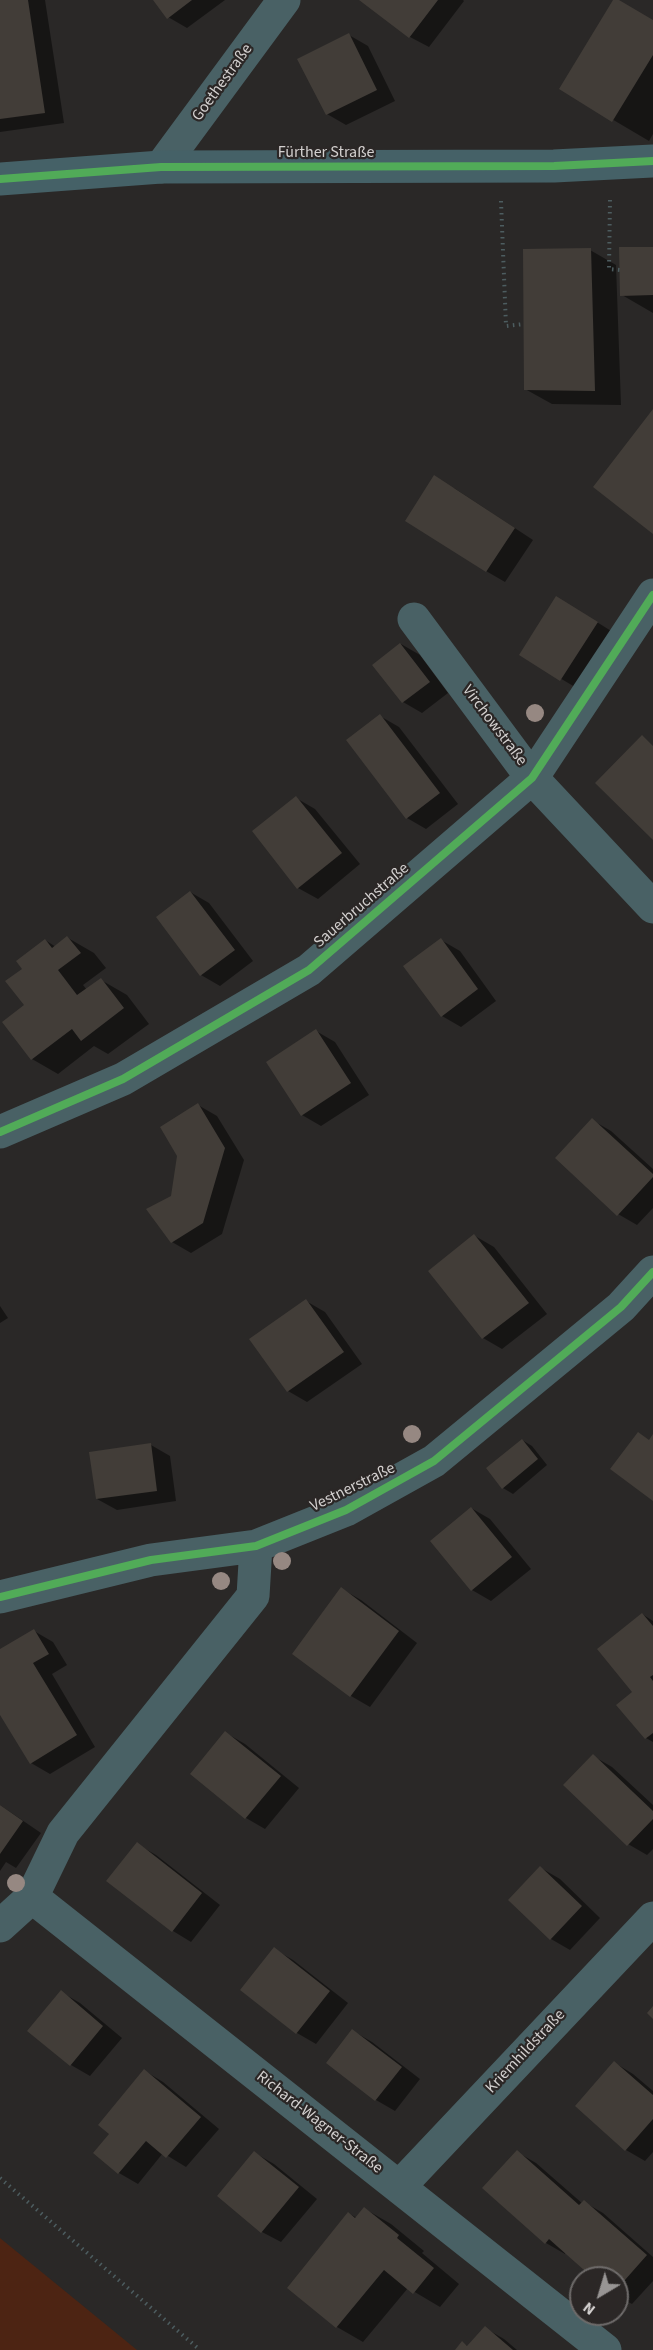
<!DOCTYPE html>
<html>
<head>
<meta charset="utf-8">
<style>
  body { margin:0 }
  #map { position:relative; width:653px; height:2350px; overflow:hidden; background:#2a2827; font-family:"Source Sans 3",sans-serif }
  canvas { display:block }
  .north { position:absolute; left:569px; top:2266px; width:60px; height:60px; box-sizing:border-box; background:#2b2726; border:2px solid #6e6b6a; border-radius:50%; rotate:218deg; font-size:16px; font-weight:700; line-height:24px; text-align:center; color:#d3d0cf }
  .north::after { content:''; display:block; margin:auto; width:21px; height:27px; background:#989594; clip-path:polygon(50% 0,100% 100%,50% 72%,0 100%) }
</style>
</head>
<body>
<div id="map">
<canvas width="653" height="2350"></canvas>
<div class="north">N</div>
</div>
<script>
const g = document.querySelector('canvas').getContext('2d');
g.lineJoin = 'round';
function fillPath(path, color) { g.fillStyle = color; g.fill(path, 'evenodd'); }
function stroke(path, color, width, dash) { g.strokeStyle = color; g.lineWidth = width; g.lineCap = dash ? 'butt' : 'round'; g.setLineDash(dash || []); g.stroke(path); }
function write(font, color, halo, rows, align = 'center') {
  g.font = font + ' "Source Sans 3",sans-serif'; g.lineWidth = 4.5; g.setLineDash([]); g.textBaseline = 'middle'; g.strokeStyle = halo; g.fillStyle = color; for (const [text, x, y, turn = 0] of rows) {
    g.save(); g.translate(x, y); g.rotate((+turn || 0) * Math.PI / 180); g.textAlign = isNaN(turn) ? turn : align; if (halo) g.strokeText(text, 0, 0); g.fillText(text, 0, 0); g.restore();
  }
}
const green = new Path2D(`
  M0,2238L137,2350H0Z`);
const shadow = new Path2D(`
  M0,0H45L64,123L0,132Z
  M155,0H225L187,28L168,17Z
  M361,0H463L464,1L429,47L410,37Z
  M615,0L653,21V134L649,141L561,89Z
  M349,35L368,46L395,101L346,125L327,114Z
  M653,248V313L622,295Z
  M590,250L616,265L621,405L552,404L525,389Z
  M454,488L533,540L505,582L486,571Z
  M576,609L616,634L580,690L521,655Z
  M401,644L420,655L448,693L422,713L403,702Z
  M380,716L399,727L458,804L426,829L407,818Z
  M296,798L315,809L360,864L318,899L298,888Z
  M190,892L209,903L253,961L220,986L201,975Z
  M68,938L94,953L106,968L83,985L87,990L101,980L127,995L149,1024L108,1054L94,1046L58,1074L32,1059L24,969L45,940L56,947Z
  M441,940L460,951L496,1001L461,1027L442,1016Z
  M316,1031L335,1042L369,1095L321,1126L302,1115Z
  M198,1105L217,1116L244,1160L222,1234L191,1253L172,1242V1197Z
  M592,1120L611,1131L653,1169V1208L637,1225L618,1214Z
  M475,1236L494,1247L547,1314L502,1349L483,1338L430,1271Z
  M306,1301L325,1312L362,1364L307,1402L288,1391Z
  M0,1306L8,1318L0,1323Z
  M522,1440L532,1446L547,1465L513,1494L503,1488Z
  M151,1445L170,1456L176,1501L117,1510L97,1499Z
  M471,1508L490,1519L531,1569L491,1601L472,1590Z
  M342,1589L361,1600L417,1643L370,1707L351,1696Z
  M642,1614L653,1621V1742L646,1738L634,1692Z
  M34,1631L53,1642L67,1665L52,1674L95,1747L50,1774L31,1763L0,1711V1650Z
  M226,1733L245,1744L299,1788L265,1829L246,1818L192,1774Z
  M593,1756L612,1767L653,1805V1849L647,1855L628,1844Z
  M0,1805L41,1833L16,1868L6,1862L0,1871Z
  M137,1844L156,1855L220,1905L191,1942L173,1931Z
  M541,1868L560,1879L600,1918L570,1950L551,1939Z
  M274,1949L293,1960L348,2003L316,2044L297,2033L242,1990Z
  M61,1992L80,2003L122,2038L90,2076L71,2065L30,2031Z
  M353,2031L372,2042L420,2079L395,2111L376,2100Z
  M615,2063L633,2074L653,2091V2152L645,2161L626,2150Z
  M145,2071L163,2082L219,2129L186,2167L163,2153L138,2184L119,2173L111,2134Z
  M517,2152L536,2163L583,2204L584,2202L603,2213L653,2257V2281L632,2304L617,2296V2278H595L566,2252L565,2254L546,2243Z
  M255,2153L274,2164L317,2199L281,2242L262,2232Z
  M365,2209L391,2224L424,2251L422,2253L459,2284L440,2307L408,2288L363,2342L337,2327L289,2288L348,2213L357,2218Z
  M485,2328L504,2339L517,2350H457L462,2343L469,2347Z`);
const building = new Path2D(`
  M0,0H28L45,113L0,119Z
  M153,0H192L167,19Z
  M359,0H438L409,38Z
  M613,0H619L653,20V55L612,122L559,89Z
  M349,33L377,90L326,115L297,59Z
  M619,247H653V295L620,296Z
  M591,248L595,391L524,390L523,249Z
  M653,409V534L593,487Z
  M434,475L515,528L486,572L405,521Z
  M556,596L598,622L560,681L519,655Z
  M400,643L430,682L402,703L372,665Z
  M380,714L440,793L406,819L346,740Z
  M642,735L653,746V840L595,783Z
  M296,796L342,853L297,889L252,831Z
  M190,891L235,950L200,976L156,917Z
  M67,936L81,953L58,970L77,995L101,978L124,1008L81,1041L72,1029L31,1060L2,1022L24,1005L5,981L22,969L16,961L45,939L52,948Z
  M441,938L478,989L441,1017L403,966Z
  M316,1029L351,1083L301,1116L266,1062Z
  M198,1103L225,1148L203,1223L171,1243L146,1209L171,1196L177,1156L160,1127Z
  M592,1118L653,1174V1177L617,1216L555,1158Z
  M474,1234L529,1303L482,1339L428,1271Z
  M306,1299L344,1352L287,1392L249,1339Z
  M638,1432L649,1440L653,1434V1501L610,1469Z
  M522,1439L538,1459L502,1489L486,1468Z
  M151,1443L157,1491L96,1499L89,1452Z
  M471,1507L512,1557L471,1591L430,1541Z
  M341,1587L399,1631L350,1697L292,1654Z
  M642,1613L653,1626V1675L650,1677L653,1681V1733L645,1739L616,1705L632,1692L597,1649Z
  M34,1629L49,1654L33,1663L77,1735L30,1764L0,1715V1649Z
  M225,1731L281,1776L245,1819L190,1774Z
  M593,1754L653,1811V1819L627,1846L563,1785Z
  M0,1805L23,1821L0,1854Z
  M137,1842L202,1893L172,1932L106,1881Z
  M540,1866L582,1906L550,1940L508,1900Z
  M274,1947L330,1991L296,2034L240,1990Z
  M61,1990L103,2026L70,2066L27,2031Z
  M653,2006V2019L647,2013Z
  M352,2029L402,2067L375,2101L326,2063Z
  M614,2061L653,2095V2119L625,2151L575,2106Z
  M144,2069L201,2117L166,2158L146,2141L118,2174L93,2153L109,2134L98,2125Z
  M517,2150L579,2205L584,2200L647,2255L617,2289V2278H593L549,2239L545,2244L482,2188Z
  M254,2151L299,2187L261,2233L217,2196Z
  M364,2207L399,2235L397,2238L434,2268L413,2294L384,2270L336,2328L287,2288L348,2212L355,2218Z
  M485,2326L513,2350H455L462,2341L467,2346Z`);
const path = new Path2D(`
  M610,200L609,269L620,270
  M501,201L506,326L524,324
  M0,2178L200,2350`);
const minor = new Path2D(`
  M161,167L284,0
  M414,619L532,778L653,907
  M0,1132L123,1079L309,970L532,778L653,595
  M0,1597L151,1560L256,1546L346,1510L434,1461L621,1307L653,1272
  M32,1897L605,2350
  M0,1926L32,1897L63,1833L253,1596L256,1546
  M400,2186L653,1918`);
const major = new Path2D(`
  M0,179L161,167L554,166L653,161`);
const cycleway = new Path2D(`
  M0,179L161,167L554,166L653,161
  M0,1132L123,1079L309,970L532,778L653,595
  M0,1597L151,1560L256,1546L346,1510L434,1461L621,1307L653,1272`);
const trees = [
  [535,713],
  [412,1434],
  [282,1561],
  [221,1581],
  [16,1883]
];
const streetNames = [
  ["Goethestraße",223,83,-54],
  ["Fürther Straße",326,153],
  ["Virchowstraße",494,726,53],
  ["Sauerbruchstraße",362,906,-41],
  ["Vestnerstraße",353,1488,-26],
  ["Kriemhildstraße",526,2052,-47],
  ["Richard-Wagner-Straße",319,2123,38]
];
fillPath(green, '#4d2413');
fillPath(shadow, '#0007');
fillPath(building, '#423d38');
stroke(path, '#4d5d60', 4, [1.5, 4.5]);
stroke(minor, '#496165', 33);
stroke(major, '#456167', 33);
stroke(cycleway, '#51ab58', 8);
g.fillStyle = '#968882';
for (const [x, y] of trees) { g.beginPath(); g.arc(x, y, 9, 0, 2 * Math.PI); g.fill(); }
write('16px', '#d3d0cf', '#2b2726', streetNames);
</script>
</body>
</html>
